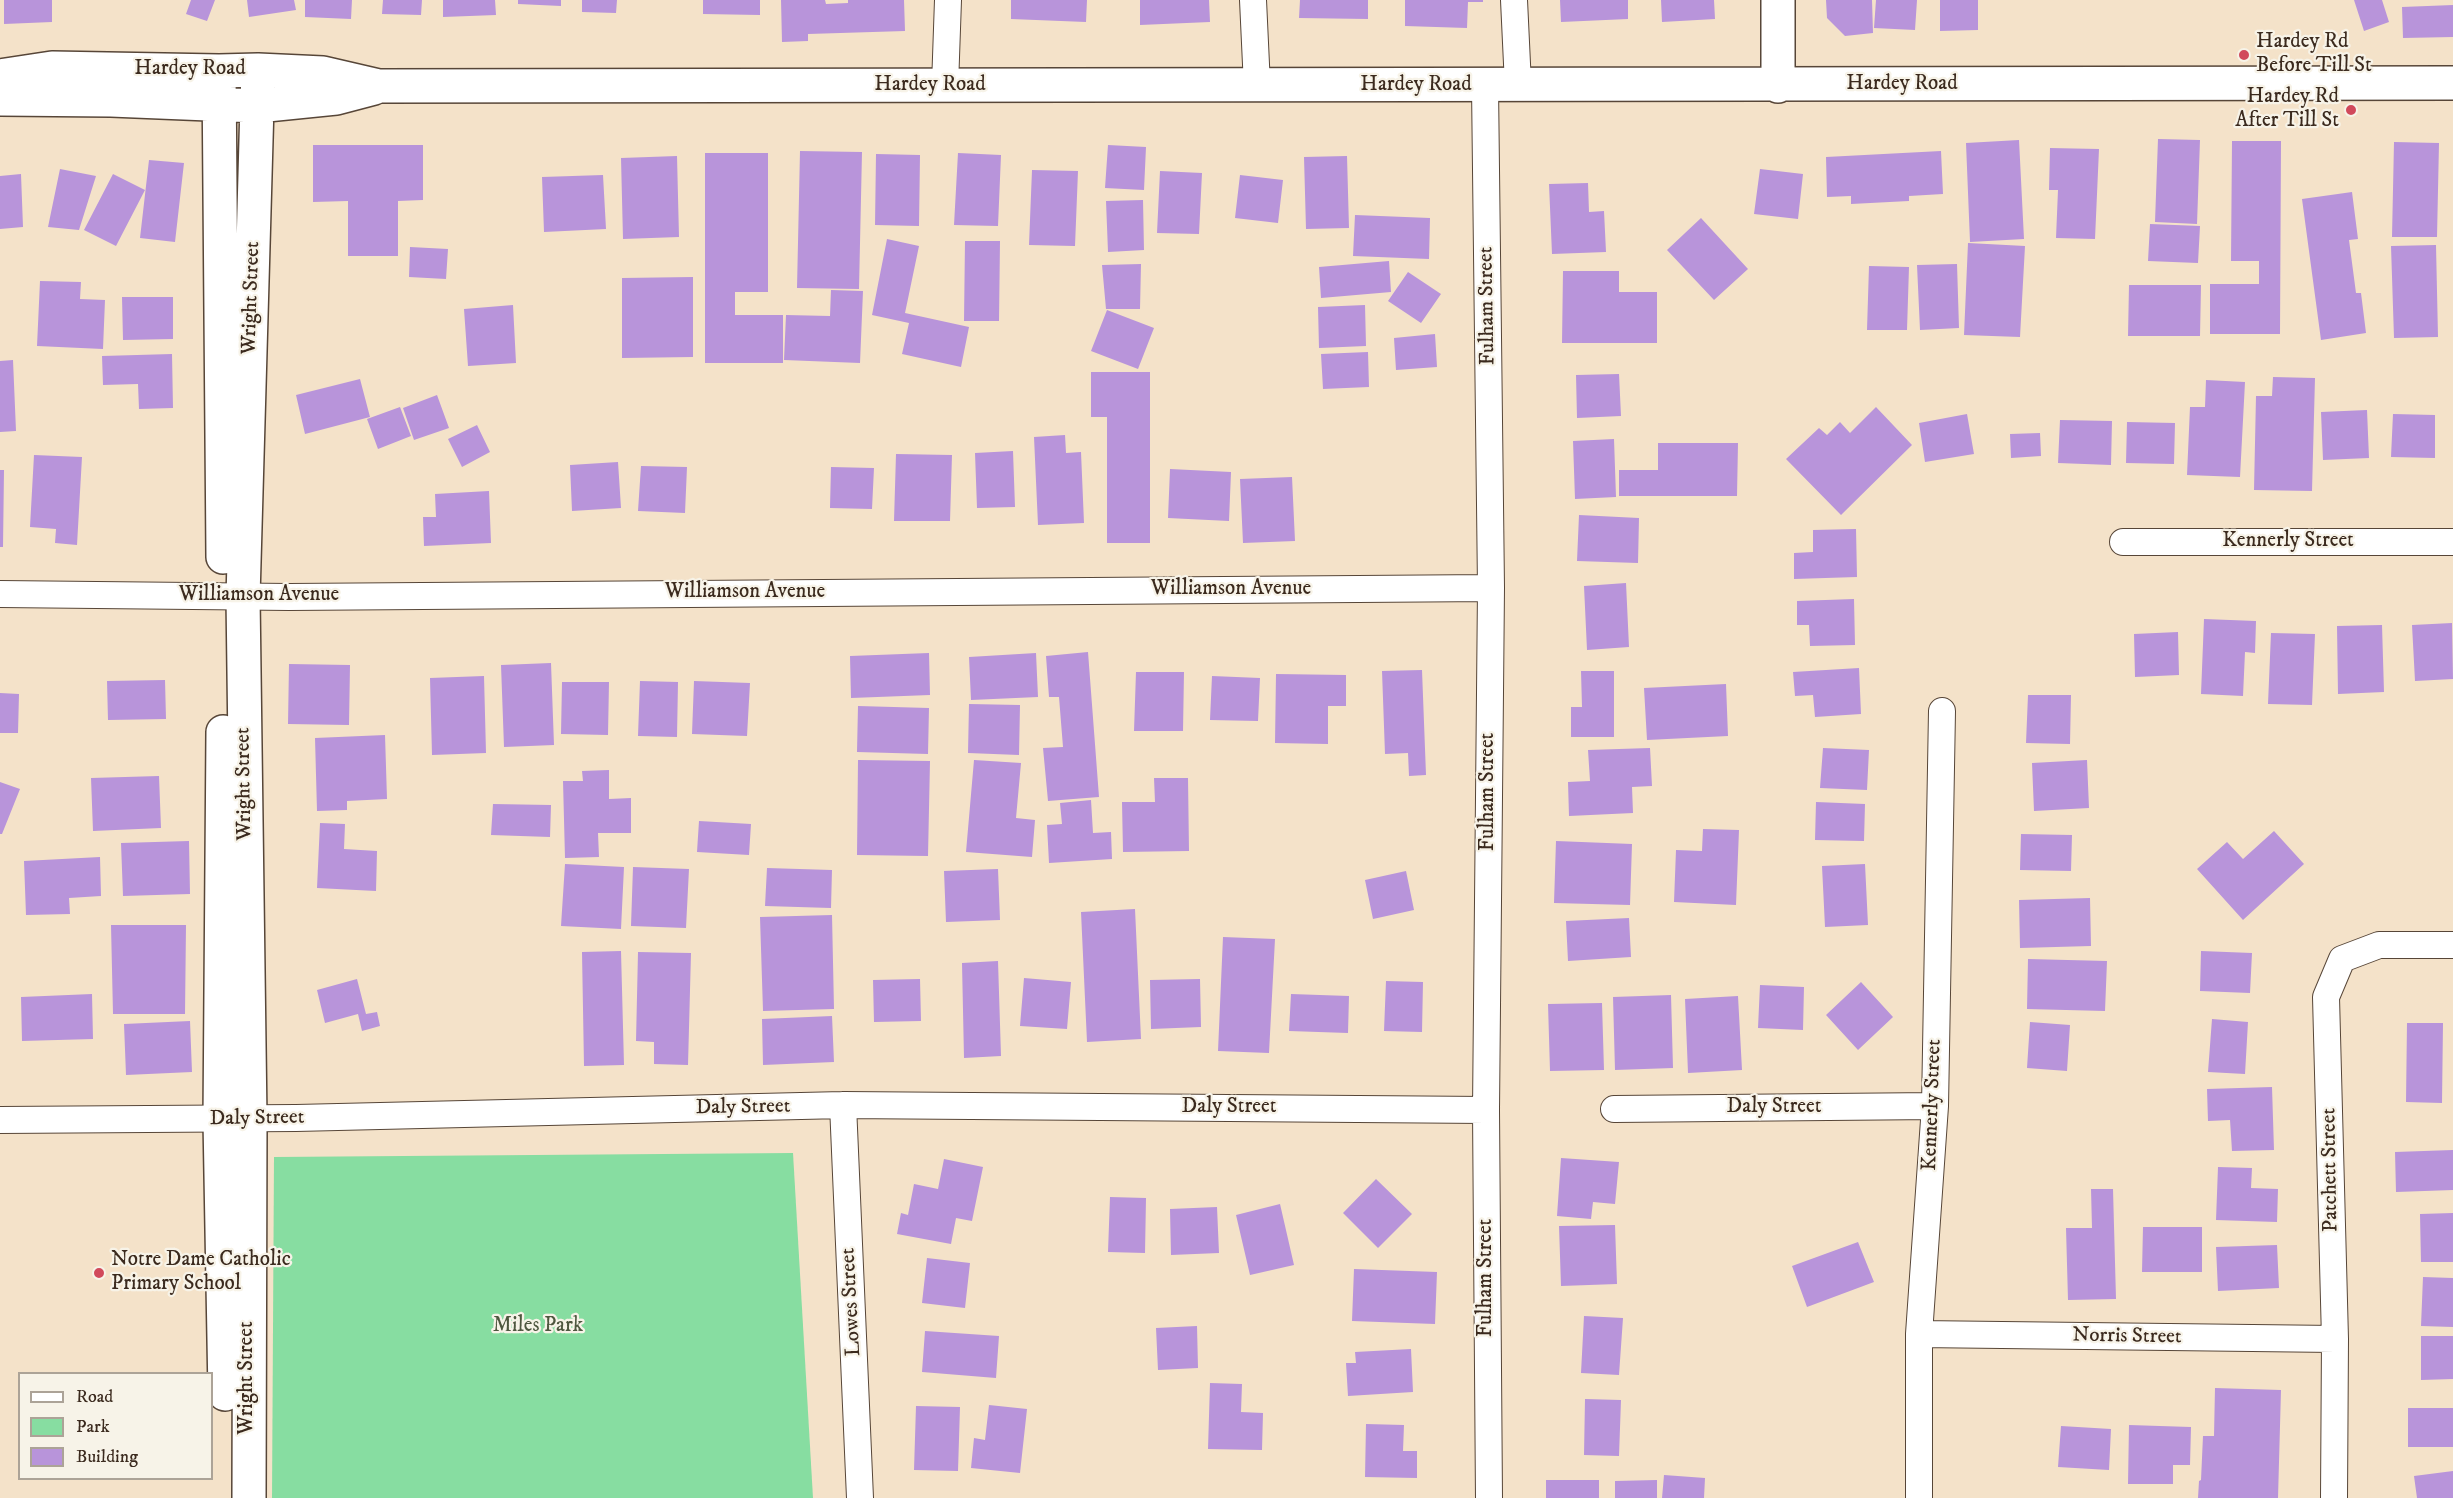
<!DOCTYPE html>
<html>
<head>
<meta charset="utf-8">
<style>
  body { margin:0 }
  #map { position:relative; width:2453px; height:1498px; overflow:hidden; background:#f4e2c9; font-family:"IM FELL DW Pica",serif }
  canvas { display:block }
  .legend { position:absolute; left:18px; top:1372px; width:195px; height:108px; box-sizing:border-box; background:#f7f3e8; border:2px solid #aca397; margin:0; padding:8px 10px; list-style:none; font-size:18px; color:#3b2a1e }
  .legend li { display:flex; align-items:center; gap:12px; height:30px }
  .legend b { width:30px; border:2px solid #aca397 }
</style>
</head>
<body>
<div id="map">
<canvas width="2453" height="1498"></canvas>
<ul class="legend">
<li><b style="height:8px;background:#fff"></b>Road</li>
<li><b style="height:16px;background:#87dda1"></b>Park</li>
<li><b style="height:16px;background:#b894da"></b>Building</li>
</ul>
</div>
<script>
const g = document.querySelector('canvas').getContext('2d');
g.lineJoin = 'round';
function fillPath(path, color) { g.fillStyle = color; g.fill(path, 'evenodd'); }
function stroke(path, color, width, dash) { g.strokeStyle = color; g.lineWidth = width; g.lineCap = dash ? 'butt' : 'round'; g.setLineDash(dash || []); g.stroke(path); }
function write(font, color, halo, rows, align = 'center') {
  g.font = font + ' "IM FELL DW Pica",serif'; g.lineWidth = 4.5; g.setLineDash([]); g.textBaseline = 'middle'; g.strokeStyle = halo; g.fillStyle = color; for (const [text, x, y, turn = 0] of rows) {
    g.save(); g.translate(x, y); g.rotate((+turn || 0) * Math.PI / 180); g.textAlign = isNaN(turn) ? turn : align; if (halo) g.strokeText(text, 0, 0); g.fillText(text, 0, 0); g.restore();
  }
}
const green = new Path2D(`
  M793,1153L813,1498H272L274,1157Z`);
const building = new Path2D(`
  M4,0H52V22L4,24Z
  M191,0H215L207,21L186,14Z
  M247,0H294L296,10L249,17Z
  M305,0H352L351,19L305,17Z
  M383,0H422L421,15L382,14Z
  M443,0H495L496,15L443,17Z
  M518,0H561V6L518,4Z
  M582,0H617L616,13L582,12Z
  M703,0H760V15L703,14Z
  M781,0H825L826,4L848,3V0H904L905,31L808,34V41L782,42Z
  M1011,0H1087L1086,22L1011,19Z
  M1140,0H1209L1210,22L1140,25Z
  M1300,0H1368V19L1299,18Z
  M1405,0H1483V2H1468L1467,28L1405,26Z
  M1560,0H1628V19L1561,22Z
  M1661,0H1714L1715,19L1662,22Z
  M1826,0H1872L1873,33L1845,36L1827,18Z
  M1876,0H1917L1915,30L1874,28Z
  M1940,0H1978V30L1940,31Z
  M2354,0H2382L2389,22L2364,31Z
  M2453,5V37L2403,38L2402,7Z
  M2158,139L2200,140L2197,224L2155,222Z
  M2019,140L2024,239L1970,242L1966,143Z
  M2232,141H2281L2280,334H2210V284H2259V261H2231Z
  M2394,142L2439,143L2437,237H2392Z
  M313,145H423V200L398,201V256H348V201L313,202Z
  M1108,145L1146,147L1144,190L1105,188Z
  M2050,148L2099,149L2095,239L2056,238L2058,190H2049Z
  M800,151L862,152L859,289L797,288Z
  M1941,151L1943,194L1909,196V201L1851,204V196L1827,197L1826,157Z
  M705,153H768V292H735V315H783V363H705Z
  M958,153L1001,155L998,226L954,225Z
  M876,154L920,155L919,226L875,225Z
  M677,156L679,237L623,239L621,158Z
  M1347,156L1349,228L1306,229L1304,157Z
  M149,160L184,163L175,242L140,238Z
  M60,169L96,176L79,230L48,227Z
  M1760,169L1803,174L1798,219L1754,214Z
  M1032,170L1078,171L1075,246L1029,245Z
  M1160,171L1202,173L1199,234L1157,233Z
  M21,174L23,227L0,229V176Z
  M113,174L145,190L116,246L84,230Z
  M603,175L606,229L544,232L542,177Z
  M1240,175L1283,180L1278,223L1235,218Z
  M1588,183L1589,212L1604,211L1606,252L1552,254L1549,184Z
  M2352,192L2358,239L2349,240L2356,293H2361L2366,333L2321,340L2302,199Z
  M1143,200L1144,250L1108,252L1106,201Z
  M1355,215L1430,218L1429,259L1353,256Z
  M1701,218L1748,269L1714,300L1667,250Z
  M2150,224L2200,226L2198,263L2148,261Z
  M887,239L919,246L905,313L969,327L961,367L902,354L909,323L872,315Z
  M965,241H1000L999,321H964Z
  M1968,243L2025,246L2020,337L1964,335Z
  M2436,245L2438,337L2394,338L2391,246Z
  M410,247L448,249L446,279L409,277Z
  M1389,261L1391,292L1321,298L1319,267Z
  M1141,264L1140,309H1106L1102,265Z
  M1957,264L1959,328L1920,330L1917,265Z
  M1869,266L1909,267L1907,330H1867Z
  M1563,271H1619V292H1657V343H1562Z
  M1408,272L1441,294L1421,323L1388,301Z
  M693,277V357L622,358V278Z
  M40,281L81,282L80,299L105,300L103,349L37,346Z
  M2129,285H2201L2200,336H2128Z
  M831,290L863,291L860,363L784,360L786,315L830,316Z
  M122,297H173V339L123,340Z
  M513,305L516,363L468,366L464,309Z
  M1365,305L1366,346L1319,348L1318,307Z
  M1107,310L1154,328L1138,369L1091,351Z
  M1435,334L1437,367L1396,370L1394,338Z
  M1368,352L1369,387L1323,389L1321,354Z
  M172,354L173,408L139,409L138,384L103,385L102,356Z
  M13,360L16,431L0,432V361Z
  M1091,372H1150V543H1107V417H1091Z
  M1619,374L1621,416L1577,418L1576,375Z
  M2273,377L2315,378L2312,491L2254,490L2256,396H2272Z
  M360,379L370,417L305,434L296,395Z
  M2206,380L2245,382L2240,477L2187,475L2190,407H2205Z
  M437,395L449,428L414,440L403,408Z
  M400,407L411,436L378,449L367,419Z
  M1876,407L1912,445L1841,515L1786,459L1819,428L1827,435L1840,422L1850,433Z
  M2367,410L2369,458L2323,460L2321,412Z
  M1967,414L1974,454L1925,462L1919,423Z
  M2393,414L2435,415V458L2391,457Z
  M2060,420L2112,421L2111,465L2058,463Z
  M2127,422L2175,423L2174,464L2126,463Z
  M477,425L490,452L462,467L448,439Z
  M2040,433L2041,456L2011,458L2010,434Z
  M1065,435L1066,453L1081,452L1084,523L1038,525L1034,437Z
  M1614,439L1616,497L1575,499L1573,441Z
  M1658,443H1738L1737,496H1619V470H1658Z
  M1013,451L1015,507L977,508L975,453Z
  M896,454L952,455L950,521H894Z
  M34,455L82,457L77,545L55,543L56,529L30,527Z
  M618,462L621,508L572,511L570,465Z
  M641,466L687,467L685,513L638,511Z
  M831,467L874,468L872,509L830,508Z
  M1170,469L1231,472L1229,521L1168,518Z
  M0,470H4L3,547H0Z
  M1292,477L1295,541L1243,543L1240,479Z
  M489,491L491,543L424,546L423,517H436L435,494Z
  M1579,515L1639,518L1638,563L1577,561Z
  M1856,529L1857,577L1794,579V553L1813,552V530Z
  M1626,583L1629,647L1587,650L1584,586Z
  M1854,599L1855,645L1810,646L1809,625H1797V601Z
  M2204,619L2256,621L2255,653L2245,652L2243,696L2201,694Z
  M2452,623L2453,679L2415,681L2412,625Z
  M2382,625L2384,692L2338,694L2337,626Z
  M2178,632L2179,675L2135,677L2134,634Z
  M2271,633L2315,634L2312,705L2268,704Z
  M1088,652L1099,797L1048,801L1043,748L1063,747L1059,697H1049L1046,656Z
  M929,653L930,695L851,698L850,656Z
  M1036,653L1038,697L971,700L969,657Z
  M551,663L554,745L504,747L501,665Z
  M289,664L350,665L349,725L288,724Z
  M1859,668L1861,714L1815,717L1813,695L1795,696L1793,672Z
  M1422,670L1426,775L1409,776L1408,753L1385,754L1382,671Z
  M1581,671H1614V737H1571V707H1582Z
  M1136,672H1184L1183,731H1134Z
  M1276,674L1346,675V706H1328V744L1275,743Z
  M484,676L486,753L432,755L430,678Z
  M1212,676L1260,678L1258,721L1210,720Z
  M165,680L166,719L108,720L107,681Z
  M640,681L678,682L677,737L638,736Z
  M694,681L750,683L747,736L692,734Z
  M562,682H609L608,735L561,734Z
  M1726,684L1728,736L1647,740L1644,688Z
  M0,693L19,694L18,733H0Z
  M2028,695H2071L2070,744L2026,743Z
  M969,704L1020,705L1019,755L968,753Z
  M858,706L929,708L928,754L857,752Z
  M385,735L387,799L347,801V810L317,811L315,738Z
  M1650,748L1652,786L1632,787L1633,813L1569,816L1568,782L1590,781L1588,750Z
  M1823,748L1869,750L1867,790L1820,788Z
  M858,760L930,761L928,856L857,855Z
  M974,760L1021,763L1016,818L1035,820L1032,857L966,852Z
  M2087,760L2089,808L2034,811L2032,763Z
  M609,770V799L631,798V833H598L599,857L565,858L563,781H583L582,771Z
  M159,776L161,828L93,831L91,778Z
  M1154,778H1188L1189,851L1123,852L1122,802H1155Z
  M0,782L20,789L2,834H0Z
  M1091,800L1093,833L1111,832L1112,859L1049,863L1047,825L1062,824L1060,803Z
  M1816,802L1865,804L1864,841L1815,840Z
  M493,804L551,805L550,837L491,835Z
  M699,821L751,824L749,855L697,852Z
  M320,823L345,824L344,849L377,851L376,891L317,888Z
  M1703,829L1739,830L1736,905L1674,902L1676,850L1702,851Z
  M2274,831L2304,864L2243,920L2197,869L2227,842L2243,859Z
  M2021,834L2072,835L2071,871L2020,870Z
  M189,841L190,894L123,896L121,843Z
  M1556,841L1632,844L1630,905L1554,903Z
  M100,857L101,896L69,898L70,914L26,915L24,861Z
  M565,864L624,867L621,929L561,926Z
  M1865,864L1868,925L1825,927L1822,866Z
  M633,867L689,869L686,928L631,926Z
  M767,868L832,870L831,908L765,906Z
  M998,869L1000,920L946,922L944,871Z
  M1406,871L1414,910L1373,919L1365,880Z
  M2090,898L2091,946L2020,948L2019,900Z
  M1135,909L1141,1039L1087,1042L1081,912Z
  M832,915L834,1009L763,1011L760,917Z
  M1629,918L1631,957L1568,961L1566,921Z
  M111,925H186L185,1014H113Z
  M1223,937L1275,939L1269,1053L1218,1051Z
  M621,951L624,1065L584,1066L582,952Z
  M2201,951L2252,953L2250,993L2200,991Z
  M638,952L691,953L688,1065L654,1064V1042L636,1041Z
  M2028,959L2107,961L2105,1011L2027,1009Z
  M998,961L1001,1056L964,1058L962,963Z
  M1024,978L1071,982L1067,1029L1020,1026Z
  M357,979L366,1014L377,1012L380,1026L362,1031L358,1014L325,1023L317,990Z
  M920,979L921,1021L874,1022L873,980Z
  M1200,979L1201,1027L1151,1029L1150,980Z
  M1386,981L1423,982L1422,1032L1384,1031Z
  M1861,982L1893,1017L1858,1050L1826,1015Z
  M1760,985L1804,987L1803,1030L1758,1028Z
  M92,994L93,1039L22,1041L21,997Z
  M1291,994L1349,996L1348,1033L1289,1031Z
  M1671,995L1673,1068L1615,1070L1613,997Z
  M1738,996L1742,1070L1688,1073L1685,999Z
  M1602,1003L1604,1070L1550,1071L1548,1004Z
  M832,1016L834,1062L763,1065L762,1019Z
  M2212,1019L2248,1022L2245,1074L2208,1072Z
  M190,1021L192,1072L126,1075L124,1024Z
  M2030,1022L2070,1025L2067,1071L2027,1068Z
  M2407,1023H2443L2442,1103L2406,1102Z
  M2272,1087L2274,1150L2232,1151L2230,1120L2208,1121L2207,1089Z
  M2453,1150V1190L2396,1192L2395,1152Z
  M1561,1158L1619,1162L1615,1204L1593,1202L1591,1219L1557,1216Z
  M944,1159L983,1167L972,1221L956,1218L951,1244L897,1234L901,1213L908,1215L914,1184L938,1189Z
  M2218,1167L2252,1168L2251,1188L2278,1189L2277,1222L2216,1220Z
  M1376,1179L1412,1214L1378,1248L1343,1213Z
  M2091,1189H2113L2116,1299L2068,1300L2066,1228H2092Z
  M1110,1197L1146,1198L1145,1253L1108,1252Z
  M1280,1204L1294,1265L1250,1275L1236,1215Z
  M1217,1207L1219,1253L1171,1255L1170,1209Z
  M2453,1213V1262H2421L2420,1214Z
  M1615,1225L1617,1284L1561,1286L1559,1226Z
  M2143,1227H2202V1272H2142Z
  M1858,1242L1874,1282L1807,1307L1792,1266Z
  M2277,1245L2279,1288L2218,1291L2216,1247Z
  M927,1258L970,1263L965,1308L922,1303Z
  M1354,1269L1437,1272L1435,1324L1352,1321Z
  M2423,1277L2453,1278V1327L2421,1326Z
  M1584,1316L1623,1318L1619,1375L1581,1373Z
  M1197,1326L1198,1368L1158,1370L1156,1328Z
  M925,1331L999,1336L996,1378L922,1372Z
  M2421,1336H2453V1379L2421,1380Z
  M1411,1349L1413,1392L1348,1396L1346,1363H1356L1355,1352Z
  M1210,1383L1242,1384L1241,1412L1263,1413L1262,1450L1208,1449Z
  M2215,1388L2281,1390L2278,1498H2198L2199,1481L2201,1480L2203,1436H2214Z
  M1585,1399L1621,1400L1619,1456L1584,1455Z
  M989,1405L1027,1409L1020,1473L971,1468L974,1438L985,1440Z
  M916,1406L960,1407L958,1471L914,1470Z
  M2408,1408H2453V1447H2408Z
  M1366,1424L1404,1425L1403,1451H1417V1478L1365,1477Z
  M2129,1425L2191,1427L2190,1465H2173V1484H2128Z
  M2061,1426L2111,1429L2109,1470L2058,1467Z
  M2453,1471V1498H2417L2414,1476Z
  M1664,1475L1705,1478L1704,1498H1662Z
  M1546,1480H1599V1498H1546Z
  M1657,1480V1498H1615V1481Z`);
const minor = new Path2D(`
  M1253,0L1257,86
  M1514,0L1518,85
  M945,86L948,0
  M1485,86L1491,588L1486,1110L1489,1498
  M2123,542H2453
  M0,594L289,597L1491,588
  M843,1105L860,1498
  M1614,1109L1935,1106
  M0,1120L296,1118L843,1105L1486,1110
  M1919,1334L2335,1339
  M1919,1498V1334L1935,1106L1942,711
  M2334,1498L2335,1339L2326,997L2342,959L2379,945H2453`);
const tertiary = new Path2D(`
  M219,71L223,557
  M0,76L52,68L219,71L258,70L323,73L379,86L2453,83
  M1778,86V0
  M0,99L111,100L257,106L336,98L374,88
  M223,732L220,1120L225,1394
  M249,1498L250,1119L243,597L258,70`);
const markers = [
  [2244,55,6,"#d1495b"],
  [2351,110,6,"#d1495b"],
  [99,1273,6,"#d1495b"]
];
const poiNames = [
  ["Hardey Rd",2256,43],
  ["Before Till St",2256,67],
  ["Hardey Rd",2339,98,"right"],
  ["After Till St",2339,122,"right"],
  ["Notre Dame Catholic",111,1261],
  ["Primary School",111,1285]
];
const streetNames = [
  ["Hardey Road",190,70],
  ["Hardey Road",1902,85],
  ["Hardey Road",930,86],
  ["Hardey Road",1416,86],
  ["Wright Street",252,298,-88],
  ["Fulham Street",1488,306,-91],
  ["Kennerly Street",2288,542],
  ["Williamson Avenue",1231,590],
  ["Williamson Avenue",745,593],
  ["Williamson Avenue",259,596],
  ["Wright Street",245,784,-91],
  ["Fulham Street",1489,792,-90],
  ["Kennerly Street",1933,1105,-88],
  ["Daly Street",743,1108,-1],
  ["Daly Street",1229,1108],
  ["Daly Street",1774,1108],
  ["Daly Street",257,1119,-1],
  ["Patchett Street",2331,1170,-91],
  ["Fulham Street",1487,1278,-90],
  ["Lowes Street",852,1302,-93],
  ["Norris Street",2127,1337,1],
  ["Wright Street",248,1378,-90]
];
const parkNames = [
  ["Miles Park",538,1327]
];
fillPath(green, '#87dda1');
fillPath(building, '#b894da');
stroke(minor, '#574638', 28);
stroke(tertiary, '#574638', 36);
stroke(minor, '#fff', 26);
stroke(tertiary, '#fff', 33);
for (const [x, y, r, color] of markers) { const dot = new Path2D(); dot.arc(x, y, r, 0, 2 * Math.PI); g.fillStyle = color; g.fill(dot); stroke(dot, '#f7f3e8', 2); }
write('21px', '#3b2a1e', '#f7f3e8', poiNames, 'left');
write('21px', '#3b2a1e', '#f7f3e8', streetNames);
write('21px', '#4e573f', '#f7f3e8', parkNames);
</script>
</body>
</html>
